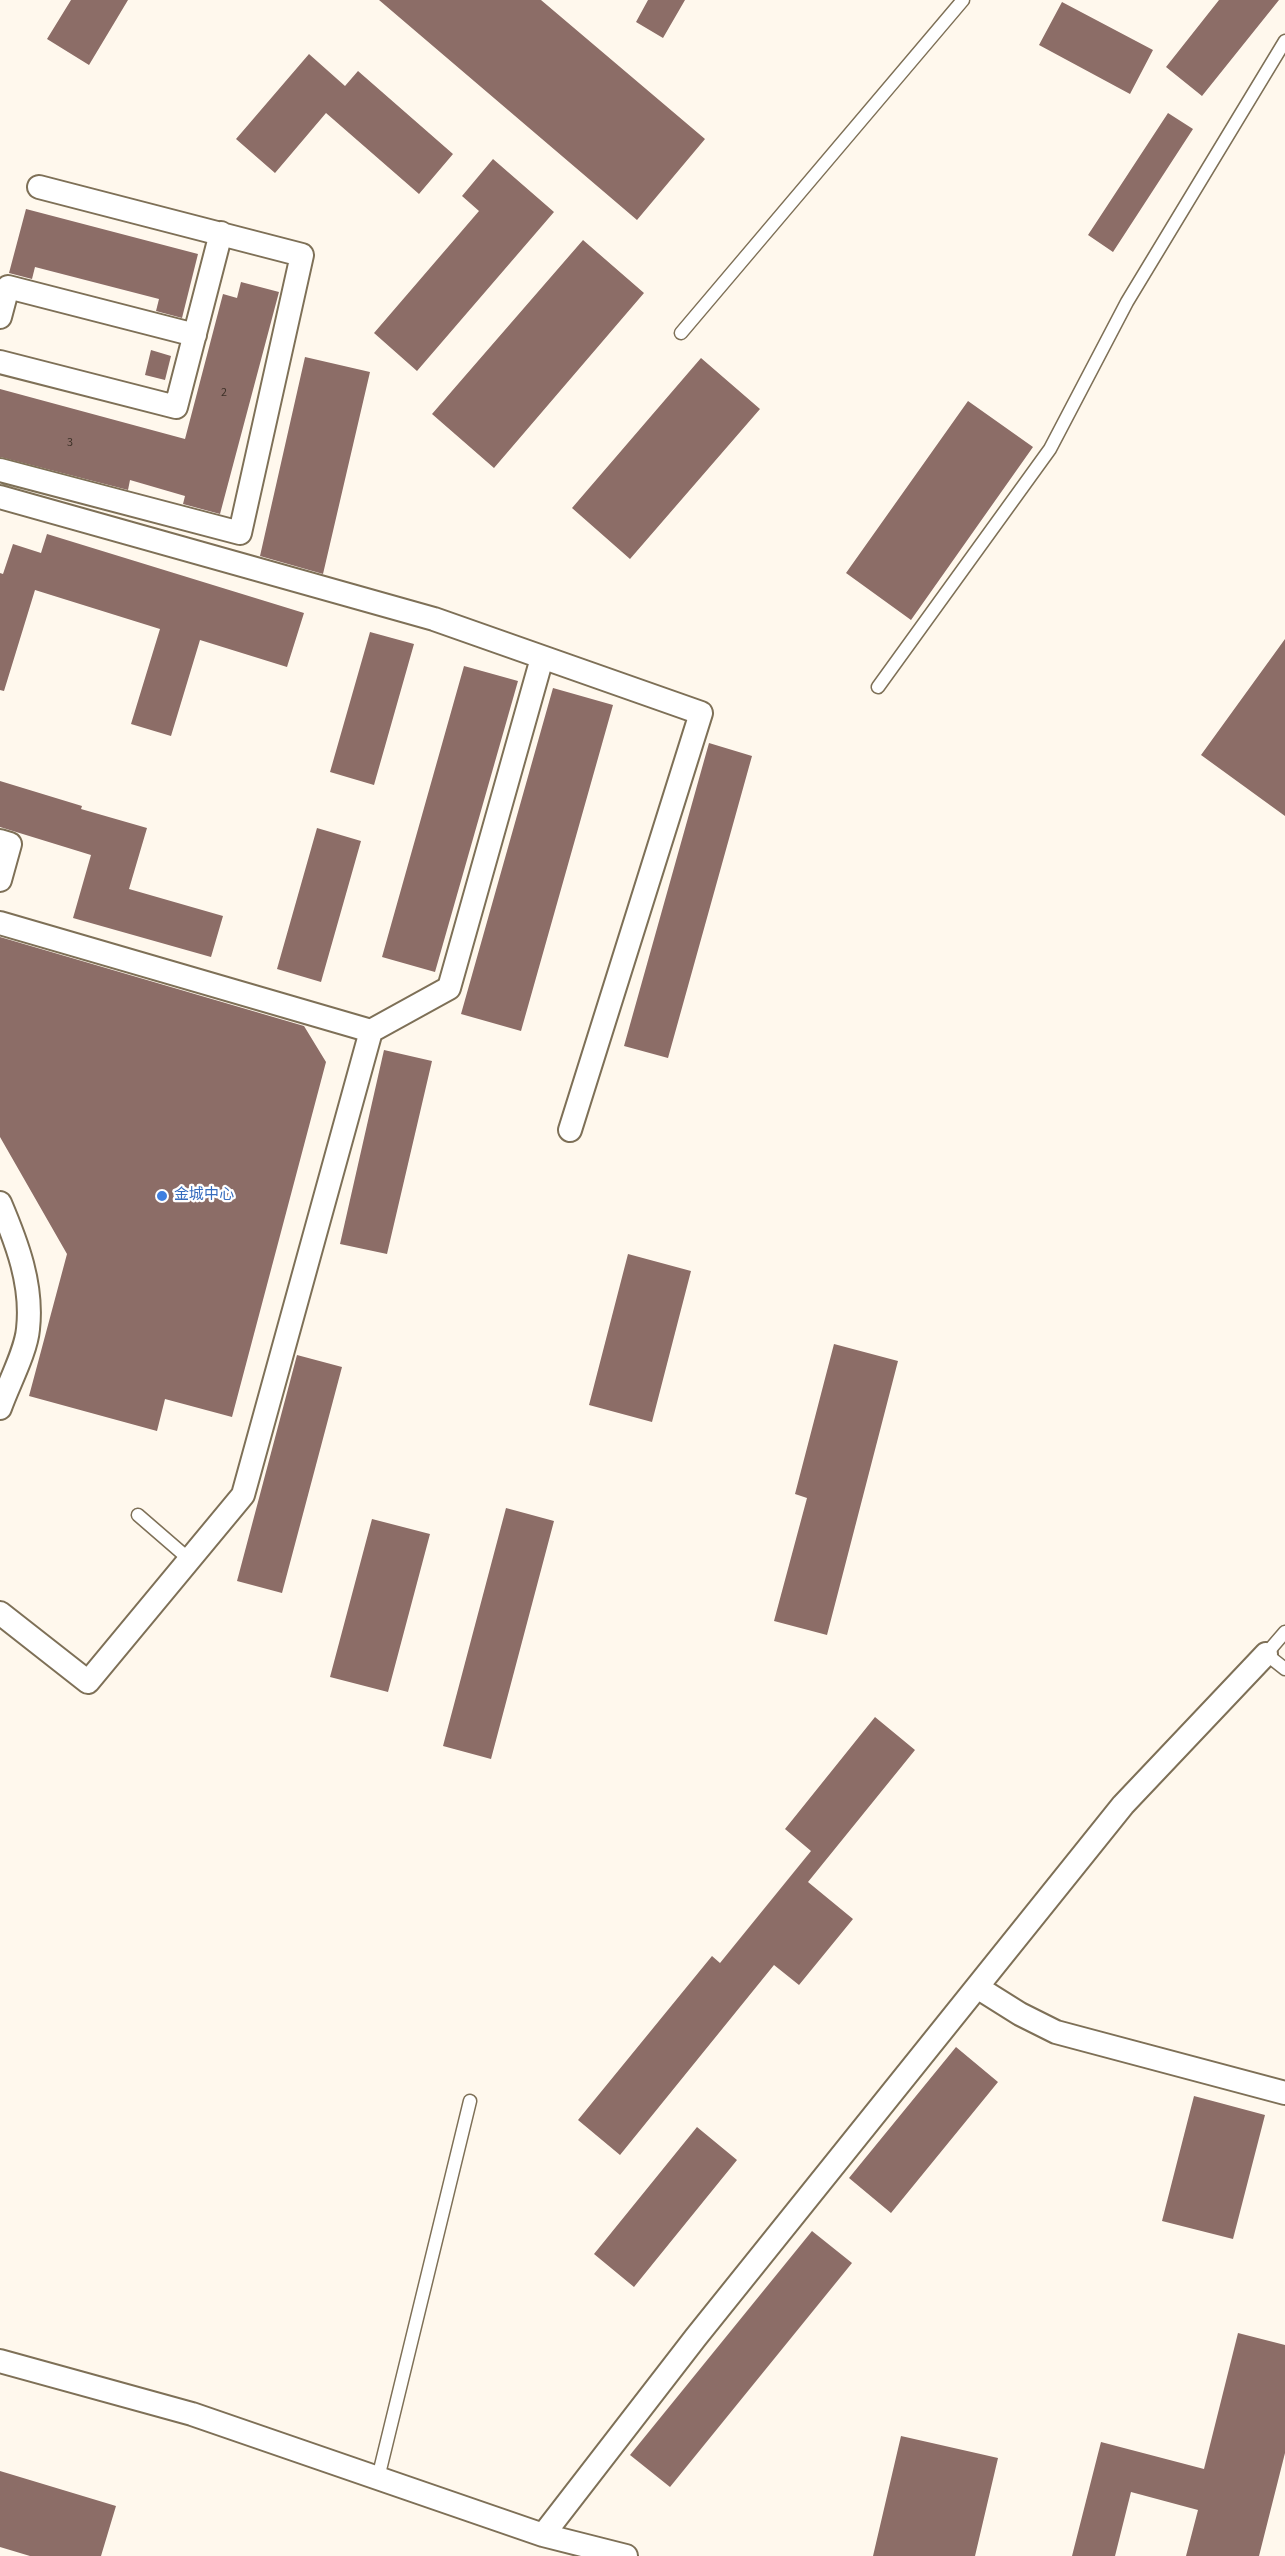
<!DOCTYPE html>
<html>
<head>
<meta charset="utf-8">
<style>
  body { margin:0 }
  canvas { display:block; background:#fff8ed }
</style>
</head>
<body>
<canvas width="1285" height="2556"></canvas>
<script>
const g = document.querySelector('canvas').getContext('2d');
g.lineJoin = 'round';
function fillPath(path, color) { g.fillStyle = color; g.fill(path, 'evenodd'); }
function stroke(path, color, width, dash) { g.strokeStyle = color; g.lineWidth = width; g.lineCap = dash ? 'butt' : 'round'; g.setLineDash(dash || []); g.stroke(path); }
function write(font, color, halo, rows, align = 'center') {
  g.font = font + ' "Source Sans 3","Noto Sans SC",sans-serif'; g.lineWidth = 4.5; g.setLineDash([]); g.textBaseline = 'middle'; g.strokeStyle = halo; g.fillStyle = color; for (const [text, x, y, turn = 0] of rows) {
    g.save(); g.translate(x, y); g.rotate((+turn || 0) * Math.PI / 180); g.textAlign = isNaN(turn) ? turn : align; if (halo) g.strokeText(text, 0, 0); g.fillText(text, 0, 0); g.restore();
  }
}
const building = new Path2D(`
  M71,0H128L89,65L47,39Z
  M379,0H541L705,139L637,220Z
  M648,0H685L663,38L636,22Z
  M1219,0H1279L1202,96L1166,67Z
  M1062,2L1153,50L1130,94L1039,45Z
  M309,54L345,86L358,71L453,154L419,194L326,113L275,173L236,139Z
  M1168,113L1193,129L1113,252L1088,235Z
  M493,159L554,212L417,371L374,333L479,211L462,196Z
  M26,209L198,254L182,318L156,311L159,299L35,267L32,279L9,273Z
  M583,240L644,293L494,468L432,414Z
  M241,282L279,292L220,514L183,504L185,496L130,480L128,490L0,457V389L185,439L223,294L237,298Z
  M151,350L171,356L165,380L145,375Z
  M305,357L370,372L323,574L260,556Z
  M701,358L760,409L630,559L572,508Z
  M968,401L1033,447L911,620L846,573Z
  M47,534L304,613L287,667L200,640L171,736L131,724L160,629L35,590L4,691L0,690V573L3,574L13,544L41,553Z
  M370,632L414,644L374,785L330,772Z
  M1285,639V816L1201,755Z
  M464,666L518,681L435,972L382,957Z
  M553,688L613,705L521,1031L461,1014Z
  M709,743L752,756L668,1058L624,1046Z
  M0,781L82,806L81,809L147,828L129,889L223,916L211,957L73,918L91,855L0,827Z
  M317,828L361,841L321,982L277,969Z
  M0,937L304,1026L326,1062L232,1417L165,1399L157,1431L29,1396L67,1254L0,1137Z
  M384,1050L432,1061L387,1254L340,1244Z
  M628,1254L691,1271L652,1422L589,1405Z
  M834,1344L898,1361L827,1635L774,1621L807,1498L795,1494Z
  M297,1355L342,1367L282,1593L237,1581Z
  M506,1508L554,1521L491,1759L443,1746Z
  M372,1519L430,1534L388,1692L330,1677Z
  M875,1717L915,1750L808,1882L853,1919L799,1985L774,1965L620,2155L578,2120L712,1956L720,1963L811,1851L785,1829Z
  M956,2047L998,2082L891,2213L849,2178Z
  M1194,2096L1265,2115L1233,2239L1162,2221Z
  M697,2127L737,2160L634,2287L594,2254Z
  M812,2231L852,2263L670,2487L630,2455Z
  M1238,2333L1285,2345V2453L1259,2556H1186L1198,2510L1131,2492L1115,2556H1072L1101,2442L1204,2469Z
  M901,2436L998,2458L975,2556H873Z
  M0,2471L116,2506L101,2556H30L0,2547Z`);
const lane = new Path2D(`
  M681,333L963,0
  M878,687L1050,449L1127,302L1285,41
  M138,1515L190,1560
  M1285,1632L1266,1654L1285,1669
  M378,2478L470,2101`);
const street = new Path2D(`
  M0,317L8,287L195,335
  M0,362L176,407L221,233
  M0,470L240,533L302,255L39,187
  M0,497L434,619L701,713L570,1130
  M0,841L10,844L0,880
  M0,923L371,1031L449,988L542,658
  M0,1203C17,1243 33,1285 28,1329C26,1352 8,1385 0,1408
  M0,1613L88,1682L243,1495L371,1031
  M977,1987L1020,2014L1056,2032L1285,2093
  M0,2361L192,2414L543,2535L626,2556
  M543,2535L696,2337L1123,1805L1266,1654`);
const markers = [
  [162,1196,6,"#3f7fe0"]
];
const numberNames = [
  ["2",224,393],
  ["3",70,443]
];
const shopNames = [
  ["金城中心",174,1196]
];
fillPath(building, '#8c6d67');
stroke(lane, '#7e7057', 15);
stroke(street, '#7e7057', 26);
stroke(lane, '#fff', 12);
stroke(street, '#fff', 22);
for (const [x, y, r, color] of markers) { const dot = new Path2D(); dot.arc(x, y, r, 0, 2 * Math.PI); g.fillStyle = color; g.fill(dot); stroke(dot, '#fff', 2); }
write('12px', '#3d3128', null, numberNames);
write('15px', '#366cbe', '#fff', shopNames, 'left');
</script>
</body>
</html>
